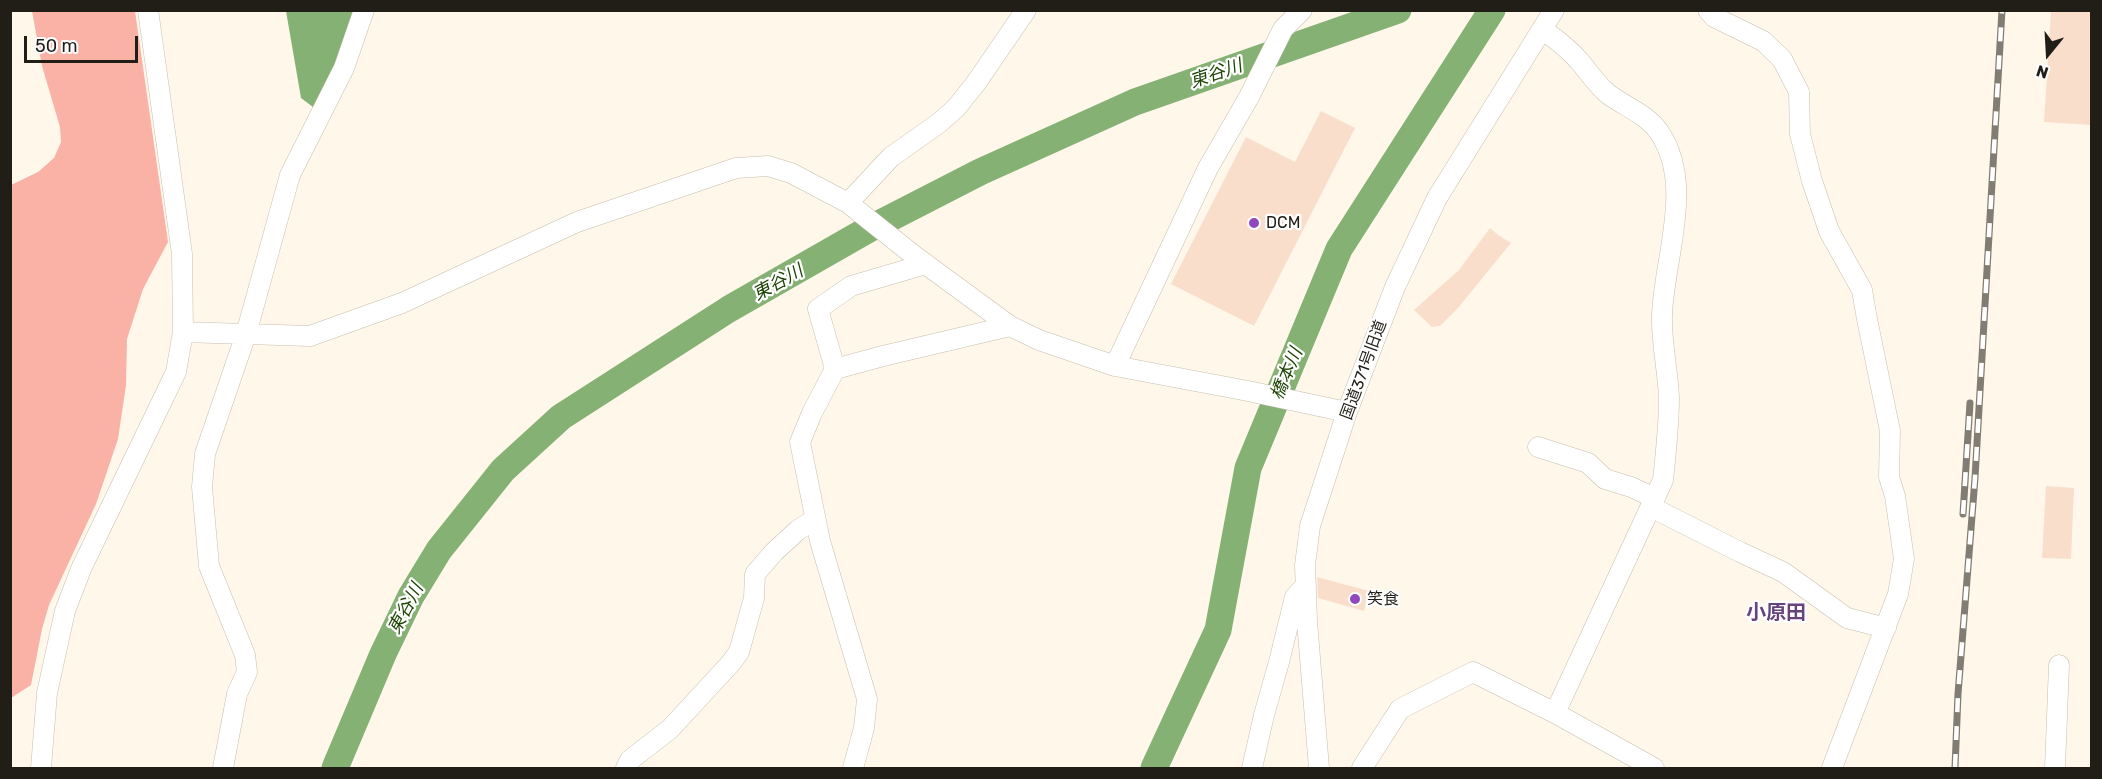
<!DOCTYPE html>
<html>
<head>
<meta charset="utf-8">
<style>
  body { margin:0 }
  #map { position:relative; width:2102px; height:779px; overflow:hidden; background:#fef7ea; font-family:Rubik,sans-serif }
  canvas { display:block }
  .frame { position:absolute; inset:0; border:12px solid #211e18; pointer-events:none }
  .north { position:absolute; left:2018px; top:24px; width:60px; height:60px; -webkit-text-stroke:4px #fff; paint-order:stroke; rotate:198deg; font-size:16px; font-weight:700; line-height:24px; text-align:center; color:#211e18 }
  .north::after { content:''; display:block; margin:auto; width:21px; height:27px; background:#211e18; clip-path:polygon(50% 0,100% 100%,50% 72%,0 100%) }
  .scale { position:absolute; left:24px; top:36px; width:114px; height:27px; box-sizing:border-box; border:3px solid #211e18; border-top:0; padding-left:8px; font-size:18px; line-height:21px; white-space:nowrap; color:#211e18; -webkit-text-stroke:4px #fff; paint-order:stroke }
</style>
</head>
<body>
<div id="map">
<canvas width="2102" height="779"></canvas>
<div class="frame"></div>
<div class="north">N</div>
<div class="scale">50 m</div>
</div>
<script>
const g = document.querySelector('canvas').getContext('2d');
g.lineJoin = 'round';
function fillPath(path, color) { g.fillStyle = color; g.fill(path, 'evenodd'); }
function stroke(path, color, width, dash) { g.strokeStyle = color; g.lineWidth = width; g.lineCap = dash ? 'butt' : 'round'; g.setLineDash(dash || []); g.stroke(path); }
function write(font, color, halo, rows, align = 'center') {
  g.font = font + ' Rubik,"Noto Sans JP",sans-serif'; g.lineWidth = 4.5; g.setLineDash([]); g.textBaseline = 'middle'; g.strokeStyle = halo; g.fillStyle = color; for (const [text, x, y, turn = 0] of rows) {
    g.save(); g.translate(x, y); g.rotate((+turn || 0) * Math.PI / 180); g.textAlign = isNaN(turn) ? turn : align; if (halo) g.strokeText(text, 0, 0); g.fillText(text, 0, 0); g.restore();
  }
}
const green = new Path2D(`
  M32,11H135L168,242L143,289L127,339L126,385L118,439L96,504L49,605L42,629L31,685L11,698V185L38,172L54,158L61,142L60,127L42,66Z`);
const water = new Path2D(`
  M286,11H357L317,110L301,98Z`);
const river = new Path2D(`
  M335,768L383,654L411,596L439,550L503,470L561,417L729,309L869,229L980,172L1135,102L1398,10
  M1154,768L1218,630L1248,468L1339,249L1492,10`);
const building = new Path2D(`
  M2051,10H2091V125L2044,122Z
  M1321,111L1355,128L1254,326L1171,284L1246,137L1295,162Z
  M1490,228L1498,235L1511,243L1458,308L1440,326L1432,327L1414,310L1459,270Z
  M2046,486L2074,488L2071,559L2042,558Z
  M1317,577L1369,591L1364,611L1318,598Z`);
const minor = new Path2D(`
  M1708,10L1714,17L1763,41L1782,59L1799,92L1800,134L1812,181L1829,231L1862,290L1867,319L1890,431L1889,477L1895,496L1904,559L1898,594L1832,768
  M1543,30C1556,39 1571,51 1581,63C1590,74 1597,85 1608,94C1624,106 1648,115 1659,132C1695,184 1664,258 1662,315C1661,343 1668,370 1669,398C1669,425 1666,452 1663,480L1555,713
  M848,203L891,157L939,123L956,108L976,83L1026,10
  M183,332L310,336L402,303L577,222L736,168L768,166L791,173L848,203L916,257L1010,326L1039,340L1115,366L1248,391L1347,412
  M1115,366L1208,168L1249,97L1283,29L1302,10
  M835,369L818,309L851,286L926,264
  M1538,447L1588,463L1605,479L1631,487L1655,498
  M1651,507L1740,552L1783,572L1847,618L1886,628
  M41,768L47,693L65,611L81,569L176,372L183,332L182,254L148,10
  M223,768L237,694L247,672L245,655L209,566L202,487L205,454L246,334L290,175L344,68L364,10
  M626,768L630,760L670,729L730,664L739,652L754,598L755,574L774,552L798,530L815,519
  M853,768L864,728L867,699L820,541L800,442L812,413L835,369L883,356L1010,326
  M1252,768L1264,715L1279,662L1295,597L1306,585
  M1319,768L1307,621L1305,565L1310,526L1347,412L1395,287L1437,198L1554,10
  M1362,768L1400,709L1473,672L1555,713L1654,768
  M2055,768L2059,665`);
const rail = new Path2D(`
  M1963,514L1970,403
  M1955,768L1958,694L1975,478L2002,10`);
const markers = [
  [1254,223,6,"#9048bc"],
  [1355,599,6,"#9048bc"]
];
const poiNames = [
  ["DCM",1266,223],
  ["笑食",1367,599]
];
const streetNames = [
  ["国道371号旧道",1364,370,-70]
];
const waterNames = [
  ["東谷川",1216,74,-19],
  ["東谷川",778,283,-29],
  ["橋本川",1287,374,-67],
  ["東谷川",406,609,-62]
];
const quarterNames = [
  ["小原田",1776,613]
];
fillPath(green, '#f9b2a5');
fillPath(water, '#86b175');
stroke(river, '#86b175', 27);
fillPath(building, '#f9decb');
stroke(minor, '#c7bfaf', 21);
stroke(minor, '#fff', 20);
stroke(rail, '#827d74', 7);
stroke(rail, '#fff', 4.5, [14]);
for (const [x, y, r, color] of markers) { const dot = new Path2D(); dot.arc(x, y, r, 0, 2 * Math.PI); g.fillStyle = color; g.fill(dot); stroke(dot, '#fff', 2); }
write('16px', '#211e18', '#fff', poiNames, 'left');
write('16px', '#211e18', '#fff', streetNames);
write('italic 18px', '#1d4604', '#fff', waterNames);
write('bold 20px', '#66437d', '#fff', quarterNames);
</script>
</body>
</html>
